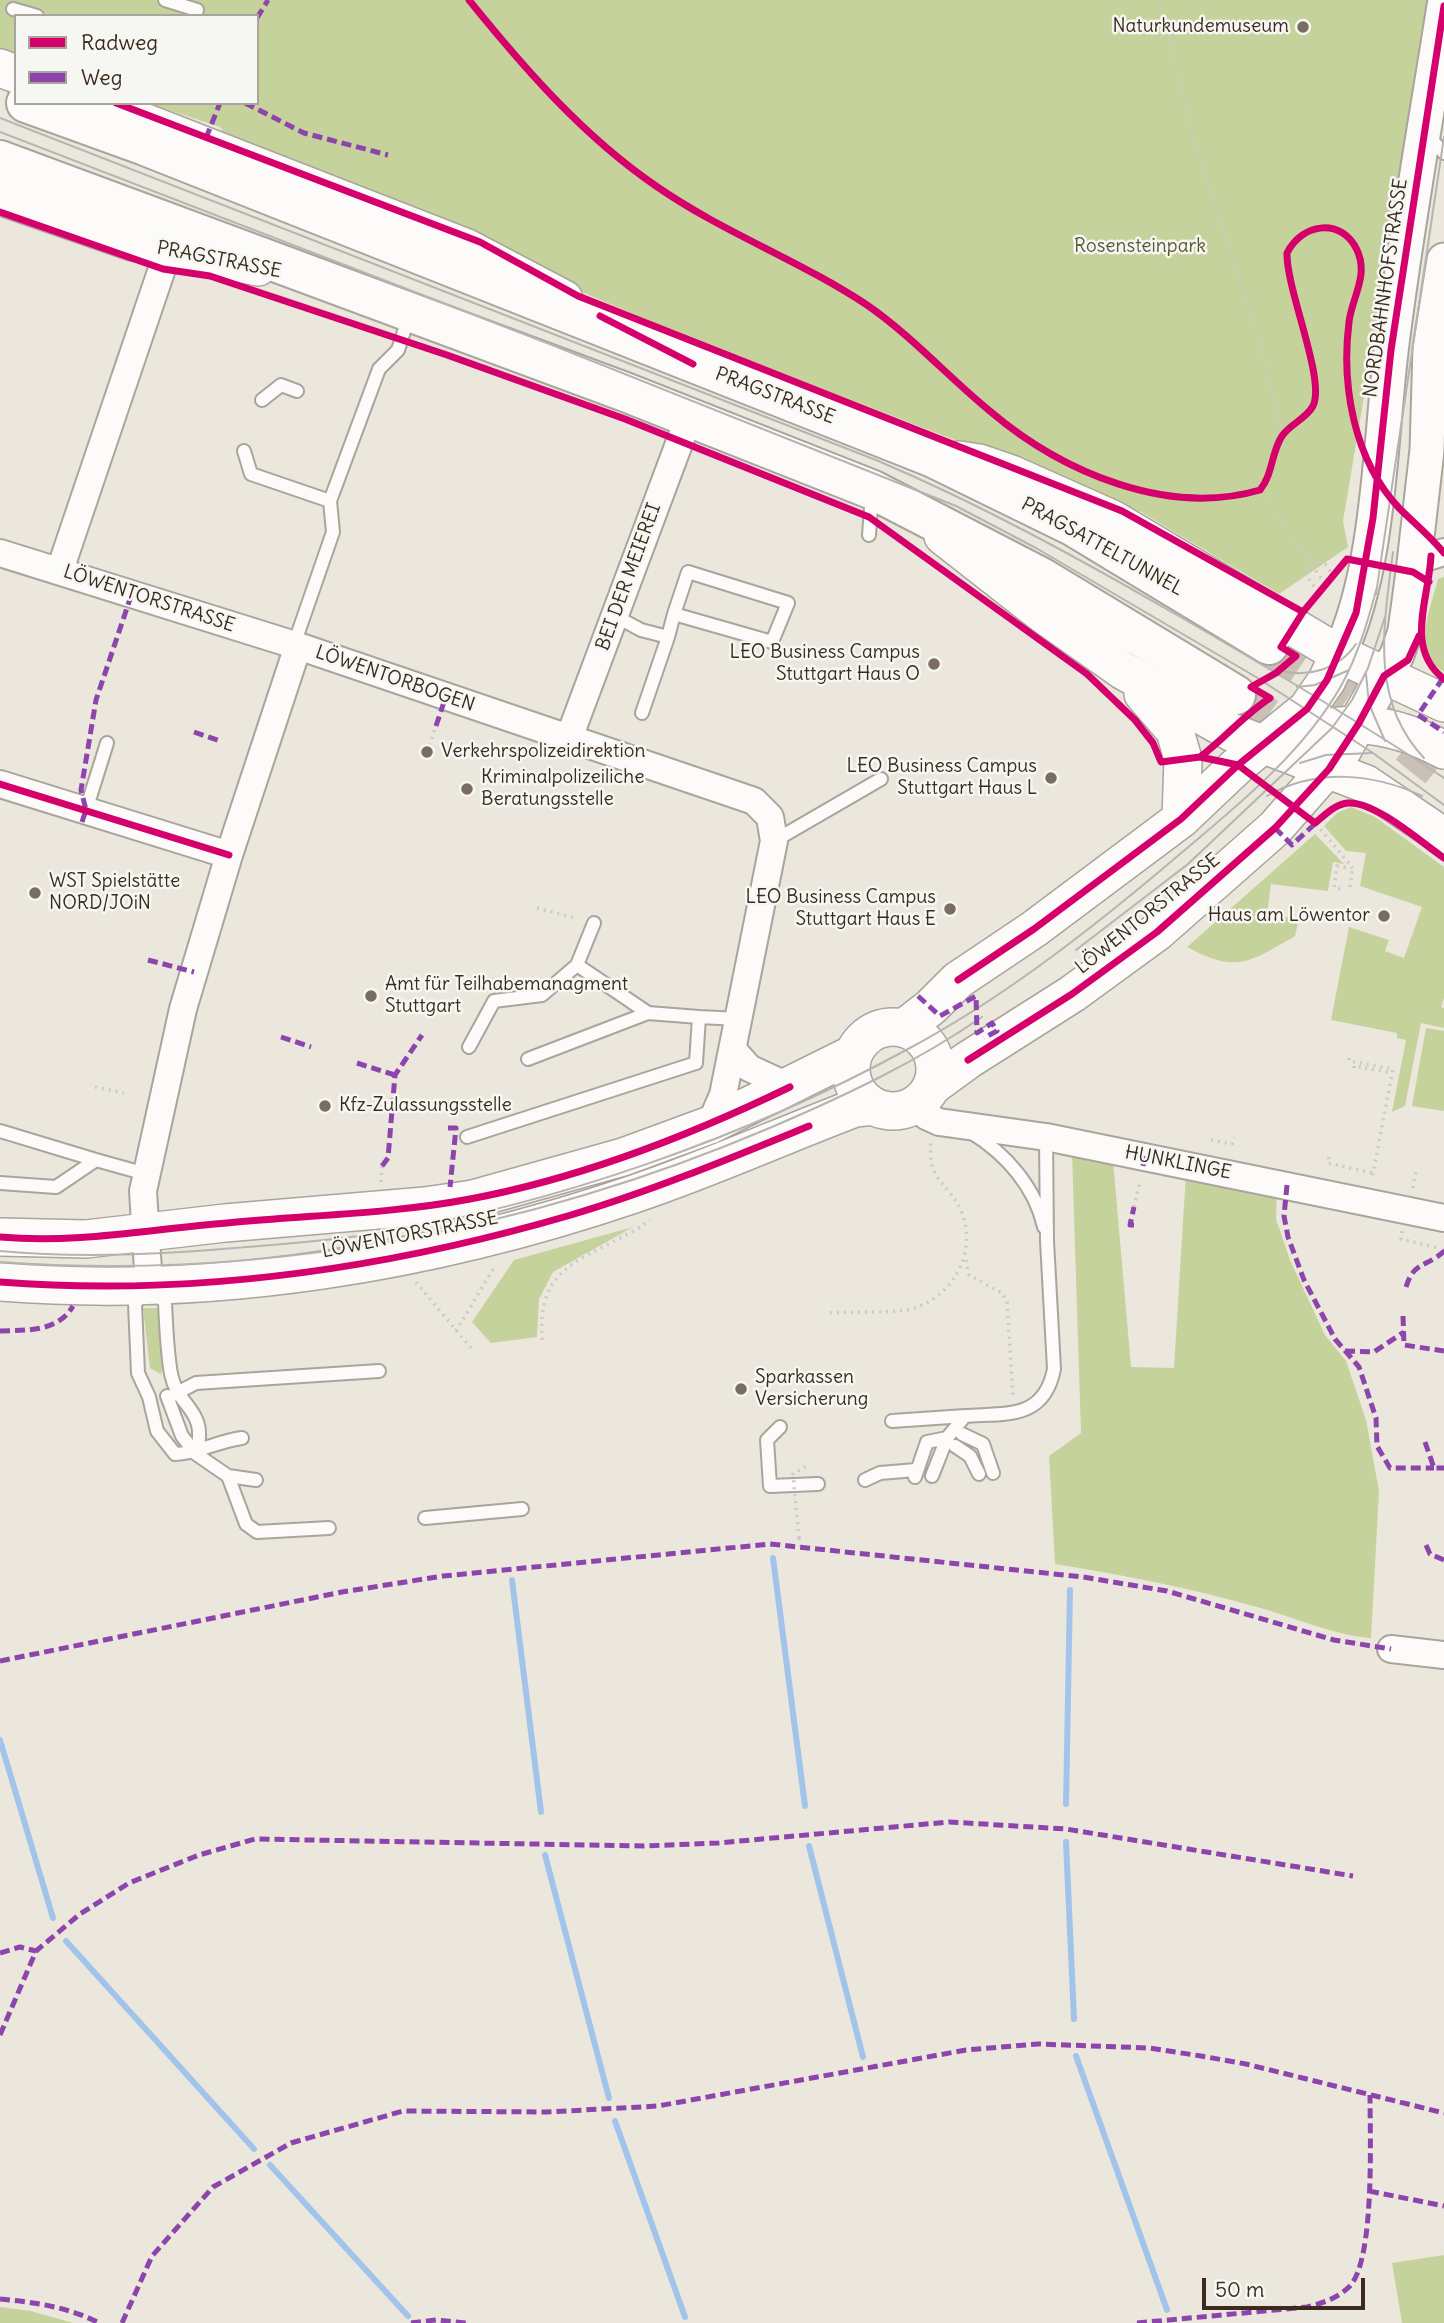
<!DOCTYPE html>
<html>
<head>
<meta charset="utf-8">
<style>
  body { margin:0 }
  #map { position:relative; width:1444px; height:2323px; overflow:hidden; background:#ece7dc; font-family:Delius,sans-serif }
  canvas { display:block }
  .legend { position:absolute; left:14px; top:14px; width:245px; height:91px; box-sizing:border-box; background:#f6f6f2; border:2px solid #aba49d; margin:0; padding:9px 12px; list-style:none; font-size:21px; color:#3b2a1e }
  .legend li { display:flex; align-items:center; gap:14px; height:35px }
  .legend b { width:35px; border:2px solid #aba49d }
  .scale { position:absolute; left:1202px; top:2278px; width:163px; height:32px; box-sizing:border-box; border:4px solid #3b2a1e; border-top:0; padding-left:9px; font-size:21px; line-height:24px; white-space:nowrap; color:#3b2a1e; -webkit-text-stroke:5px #f6f6f2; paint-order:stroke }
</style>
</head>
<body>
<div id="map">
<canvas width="1444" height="2323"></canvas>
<ul class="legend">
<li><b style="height:9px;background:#d6006c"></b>Radweg</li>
<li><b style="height:9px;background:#8e44ad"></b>Weg</li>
</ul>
<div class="scale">50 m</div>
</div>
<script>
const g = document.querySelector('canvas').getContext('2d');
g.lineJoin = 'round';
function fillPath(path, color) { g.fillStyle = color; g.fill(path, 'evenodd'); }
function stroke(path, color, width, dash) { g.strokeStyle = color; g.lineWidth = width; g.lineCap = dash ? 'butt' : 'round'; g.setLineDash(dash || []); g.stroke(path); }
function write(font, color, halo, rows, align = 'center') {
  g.font = font + ' Delius,sans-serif'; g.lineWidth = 5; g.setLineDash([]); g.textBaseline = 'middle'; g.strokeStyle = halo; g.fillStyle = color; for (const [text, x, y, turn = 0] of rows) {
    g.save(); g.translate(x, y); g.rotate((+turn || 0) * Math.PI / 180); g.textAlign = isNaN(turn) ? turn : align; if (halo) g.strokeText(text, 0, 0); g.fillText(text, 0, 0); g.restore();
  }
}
const green = new Path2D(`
  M0,0H1431L1343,521L1348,547L1279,594L1141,512L678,333L230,142L220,127L147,103H257V16H16V53L0,48Z
  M1444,577V672C1411,649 1430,611 1438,579Z
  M1351,807L1375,817L1444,867V998L1441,1007L1444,1008V1028L1421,1023L1405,1106L1392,1112L1406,1040L1397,1038V1033L1331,1020L1349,927L1389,940L1385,951L1404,958L1422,907L1360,886L1366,853L1346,851L1324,826L1337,813Z
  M1315,834L1344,864L1333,862L1328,891L1271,884L1267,914L1299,919L1295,936C1250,962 1237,974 1187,947Z
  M1426,1028L1444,1031V1111L1412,1106Z
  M1072,1153L1113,1160L1131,1367L1174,1368L1186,1173L1277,1191L1276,1219L1290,1260L1325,1335L1346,1361L1366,1420L1379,1491L1371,1638C1332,1635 1294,1617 1257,1607C1190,1588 1124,1575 1055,1564L1049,1456L1081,1433Z
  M633,1227L553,1272L539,1299L537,1337L491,1343L472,1322L514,1260Z
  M143,1308H160L165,1358L161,1374L150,1368Z
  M1444,2255V2323H1402L1392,2263Z
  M0,2307L31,2311L73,2323H0Z`);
const stream = new Path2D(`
  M773,1558L805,1806
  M512,1580L541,1812
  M0,1740L53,1918
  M1066,1804L1070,1590
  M1066,1842L1074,2019
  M809,1846L863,2057
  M545,1855L609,2098
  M66,1941L254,2149
  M1076,2056L1167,2310
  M615,2121L685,2317
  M270,2165L408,2316`);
const primaryTunnel = new Path2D(`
  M1269,645L1358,705L1444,774
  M1236,695L1312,748`);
const path = new Path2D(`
  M469,0L507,47L596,139L656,186L698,212L780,253L870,307L1016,431L1057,455L1130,489L1194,497L1246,494L1260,490L1267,481L1282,436L1262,352L1192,133L1160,0
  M1282,436L1312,408L1316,390L1287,253C1293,240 1299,232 1313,229C1324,226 1335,230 1344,235C1380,259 1349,302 1348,335C1346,365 1348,396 1355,426
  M1260,490L1325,584
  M1318,592L1308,578L1307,558L1326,565L1333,575
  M1434,667L1444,656
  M427,752L436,726
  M1316,824L1353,868
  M1350,887L1353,868
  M1340,889L1334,888L1337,866L1351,868
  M537,908L575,918
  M1349,1058V1061L1393,1069L1372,1178
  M1365,1068L1392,1073
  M95,1087L124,1093
  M1211,1140L1232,1144L1234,1137
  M1329,1157L1328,1163L1373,1173
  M381,1182L382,1166
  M1413,1188L1416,1169
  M1134,1207L1140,1181
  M1402,1231L1401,1239L1439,1248
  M966,1260L969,1275L1002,1293L1007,1302L1013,1396
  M416,1282L471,1348
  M830,1313C851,1311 898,1314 915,1308C954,1295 977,1251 962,1213C950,1182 927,1184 931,1142
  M456,1331L495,1266
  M542,1340C538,1273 569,1265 622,1237C631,1232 642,1227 650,1220
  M799,1538L801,1546`);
const service = new Path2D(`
  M165,0L197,10L195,16
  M13,9L37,16
  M1428,136L1444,153
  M262,400L281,385L297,391
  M244,451L251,474L330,501
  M869,535L872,494
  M615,616L641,630L668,637L674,614L772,642L788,603L688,572L674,614
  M298,646V633L333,532L330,501L379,369L398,350L409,316
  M642,713L668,637
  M86,810L107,743
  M774,841L881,779
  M577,965L648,1013
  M699,1017L739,1019
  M469,1047L494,1001L542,995L577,965L594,923
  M0,1131L96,1160
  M972,1133C1006,1154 1035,1187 1044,1227
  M467,1137L696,1063L699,1017L648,1013L528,1059
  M0,1183L56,1187L96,1160L146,1174
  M143,1293L135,1304L138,1373L149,1397L157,1431L175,1454C199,1453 218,1441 242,1438
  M156,1293L165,1302C166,1326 167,1351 171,1374C178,1409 209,1409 196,1454
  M173,1395L196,1383L379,1371
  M167,1396L182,1436L196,1454L228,1476L246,1524L257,1532L329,1528
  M892,1421L965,1416
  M780,1427L767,1440L770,1486L818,1484
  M962,1434L983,1444L993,1473
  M955,1446L970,1456L979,1474
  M228,1476L256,1480
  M932,1476L947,1438L965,1416C1006,1413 1044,1420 1054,1369L1047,1241L1046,1137
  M915,1477L927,1442L947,1438
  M865,1480L880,1473L916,1470
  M425,1518L522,1509`);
const minor = new Path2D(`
  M0,553L298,646L754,801L770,817L774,841L723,1095L710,1125
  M1415,554L1431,556L1444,552
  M60,570L168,251
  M569,738L689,417
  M0,784L229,855
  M733,1050L749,1068L790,1087
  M916,1104L926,1116L939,1122L1046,1137L1444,1218
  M149,1286L143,1191L183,1009L229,855L298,646
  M1391,1649L1444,1655`);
const tertiary = new Path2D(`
  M1339,654C1379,572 1380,443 1391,352C1405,236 1426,121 1444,6
  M1384,676L1397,655L1405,631L1413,572L1427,450L1430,348L1444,260`);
const secondary = new Path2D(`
  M0,68L16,74
  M95,103L467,248L564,299
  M0,196L133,242L258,267
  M959,460L979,463L1011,474L1112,519L1339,654L1444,703
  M943,536L1044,615L1122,670L1231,732L1366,784L1444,837
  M1143,694L1175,731L1183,759L1181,819
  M1273,742C1339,719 1382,717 1444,750
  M851 1069a42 42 0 1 1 84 0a42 42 0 1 1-84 0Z
  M904,1028L931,1007L958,980L1034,929L1181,819L1238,765L1307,709L1327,680L1339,654
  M931,1087L968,1060L1072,994L1157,932L1275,828L1341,753L1384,676
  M0,1237L86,1239L225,1223L425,1206L473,1199L623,1157L710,1125L853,1054
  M0,1282C214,1299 431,1263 634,1194C709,1169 781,1136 855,1108L873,1106`);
const primary = new Path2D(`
  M26,103L145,146L931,457L1074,527L1269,645
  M0,160L625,392L873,490L1041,577L1236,695`);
const tram = new Path2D(`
  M0,118L876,460C982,505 1078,558 1177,615C1267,667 1357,720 1444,778
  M0,132L552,345L956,506L1036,548L1256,677L1373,753L1444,805
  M1393,552C1384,624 1369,700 1424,758
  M1376,594L1444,137
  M1278,670C1307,679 1339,669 1356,644
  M1366,674L1369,704L1385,741
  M1297,687L1315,685L1349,670
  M1300,763L1326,755L1372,753
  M1267,796C1316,768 1373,773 1422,796
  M1076,950L1188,864L1332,728L1352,700L1368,668L1385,617
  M0,1251C78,1258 157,1255 235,1248C281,1244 327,1241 373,1234C552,1206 749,1136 908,1049C998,1001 1081,937 1160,871C1223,817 1299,760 1341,686C1358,655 1368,621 1377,587
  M0,1262C265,1281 528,1231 772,1127C844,1096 917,1062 982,1017`);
const pathBridge = new Path2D(`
  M1365,454L1382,486L1399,508L1444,553
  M1354,1068V1066L1365,1068
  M799,1538L793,1474L806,1466`);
const quiet = new Path2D(`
  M257,18L268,0
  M245,103L304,133L388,155
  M206,138L220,103
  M1443,678L1418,715L1444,732
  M436,726L446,696
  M194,732L220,741
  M82,822L86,810L81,790L96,700L132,593
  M1275,828L1292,845L1318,821
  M148,960L194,972
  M918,996L940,1016L976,996L977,1033L992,1023L997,1031L984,1038
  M281,1037L311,1047
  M357,1063L395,1075
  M448,1128H456L450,1187
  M382,1166L388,1158L395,1075L422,1035
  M1143,1166L1145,1156
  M1287,1185L1284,1216L1288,1237L1304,1280L1335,1339L1359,1367L1376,1418L1377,1446L1390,1468H1434
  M1134,1225H1130L1134,1207
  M1406,1287C1414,1261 1425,1268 1443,1252L1439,1248
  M1403,1316L1404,1345L1444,1351
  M0,1331C28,1330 58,1332 73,1306
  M1345,1351L1374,1352L1404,1332
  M1425,1442L1434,1468H1444
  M1426,1545L1430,1554L1444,1560
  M0,1661L342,1592L443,1576L770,1544L1083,1577L1167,1591L1334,1640L1391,1649
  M0,1953L20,1947L36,1951
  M0,2035L36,1951L80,1914L129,1883L199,1855L255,1839L644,1846L718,1843L949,1822L1066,1829L1353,1876
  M1369,2191L1444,2206
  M0,2299C33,2302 69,2307 99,2323
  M122,2323L152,2256L213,2187L291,2143L403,2111L547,2112L658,2106L966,2050L1038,2044L1149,2048L1201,2056L1246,2064L1444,2113
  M411,2323L436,2320L467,2323
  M1137,2323L1307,2307C1323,2303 1338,2298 1350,2286C1375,2258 1370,2136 1370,2095`);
const cycleway = new Path2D(`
  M469,0C524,68 583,136 656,186C722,232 799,260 867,305C912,336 949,378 991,412C1062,472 1167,517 1260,490C1273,474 1271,453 1282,436C1290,424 1306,419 1313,406C1326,380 1286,289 1287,253C1303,222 1342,218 1357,250C1369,276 1352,297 1349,322C1341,386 1354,460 1399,508C1414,523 1430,536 1444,553
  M116,103L480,242L578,296L1122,511L1303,612
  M0,212L163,269L210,276L447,355L625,419L869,517L1087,674L1135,720L1153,743L1161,762L1200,757L1238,765L1315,823C1325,815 1335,804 1348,803C1375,801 1422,843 1444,858
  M600,316L693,364
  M1431,556C1429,599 1404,648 1444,679
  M1200,757C1225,738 1244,715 1270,698L1251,687L1276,673L1296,656L1281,647L1303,612L1347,559L1413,572L1429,582
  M0,784L229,855
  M958,980L1034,929L1181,819L1238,765L1307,709L1327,680L1356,613L1373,518L1391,350L1444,6
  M968,1060L1072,994L1157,932L1275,828L1329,769L1359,723L1384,676L1408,660L1419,636
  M0,1237C76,1244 151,1229 227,1223C308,1215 391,1214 470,1199C582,1178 689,1136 790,1087
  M0,1282C192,1297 386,1269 571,1215C652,1191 731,1158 809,1126`);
const markers = [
  [1303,27,7,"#796c60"],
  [934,664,7,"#796c60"],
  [427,752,7,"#796c60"],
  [1051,778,7,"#796c60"],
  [467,789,7,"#796c60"],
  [35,893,7,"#796c60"],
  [950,909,7,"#796c60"],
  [1384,916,7,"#796c60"],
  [371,996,7,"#796c60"],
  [325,1106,7,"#796c60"],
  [741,1389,7,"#796c60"]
];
const poiNames = [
  ["Naturkundemuseum",1289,27,"right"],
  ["LEO Business Campus",920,653,"right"],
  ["Stuttgart Haus O",920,675,"right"],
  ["Verkehrspolizeidirektion",441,752],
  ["LEO Business Campus",1037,767,"right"],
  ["Stuttgart Haus L",1037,789,"right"],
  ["Kriminalpolizeiliche",481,778],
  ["Beratungsstelle",481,800],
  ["WST Spielstätte",49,882],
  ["NORD/JOiN",49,904],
  ["LEO Business Campus",936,898,"right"],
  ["Stuttgart Haus E",936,920,"right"],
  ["Haus am Löwentor",1370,916,"right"],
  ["Amt für Teilhabemanagment",385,985],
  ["Stuttgart",385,1007],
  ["Kfz-Zulassungsstelle",339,1106],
  ["Sparkassen",755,1378],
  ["Versicherung",755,1400]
];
const parkNames = [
  ["Rosensteinpark",1140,247]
];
const streetNames = [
  ["PRAGSTRASSE",219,260,11],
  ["NORDBAHNHOFSTRASSE",1386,288,-82],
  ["PRAGSTRASSE",775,396,21],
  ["PRAGSATTELTUNNEL",1102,547,29],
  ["BEI DER MEIEREI",629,577,-70],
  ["LÖWENTORSTRASSE",149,599,18],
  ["LÖWENTORBOGEN",395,679,19],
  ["LÖWENTORSTRASSE",1148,914,-39],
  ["HUNKLINGE",1178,1163,11],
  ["LÖWENTORSTRASSE",410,1235,-11]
];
fillPath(green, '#c6d29b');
stroke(stream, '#a2c4ea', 6);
stroke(primaryTunnel, '#c9c1b6', 38, [38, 19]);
stroke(service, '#a9a49c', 16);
stroke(minor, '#a9a49c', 30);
stroke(tertiary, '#a9a49c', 37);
stroke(secondary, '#a9a49c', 40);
stroke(primary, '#a9a49c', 42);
stroke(path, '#cccac7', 3.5, [2, 5]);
stroke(service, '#fcfbfa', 12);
stroke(minor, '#fcfbfa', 26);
stroke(tertiary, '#fcfbfa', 33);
stroke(secondary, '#fcfbfa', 37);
stroke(primary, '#fcfbfa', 38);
stroke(tram, '#b6b4b1', 2);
stroke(pathBridge, '#cccac7', 3.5, [2, 5]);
stroke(quiet, '#8e44ad', 5, [10, 5]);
stroke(cycleway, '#d6006c', 7);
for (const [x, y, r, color] of markers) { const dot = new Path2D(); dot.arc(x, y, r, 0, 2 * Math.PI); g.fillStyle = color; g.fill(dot); stroke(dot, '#f6f6f2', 2.5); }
write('19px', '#3b2a1e', '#f6f6f2', poiNames, 'left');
write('19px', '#5b5734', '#f6f6f2', parkNames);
write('19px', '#3b2a1e', '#f6f6f2', streetNames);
</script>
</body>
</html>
